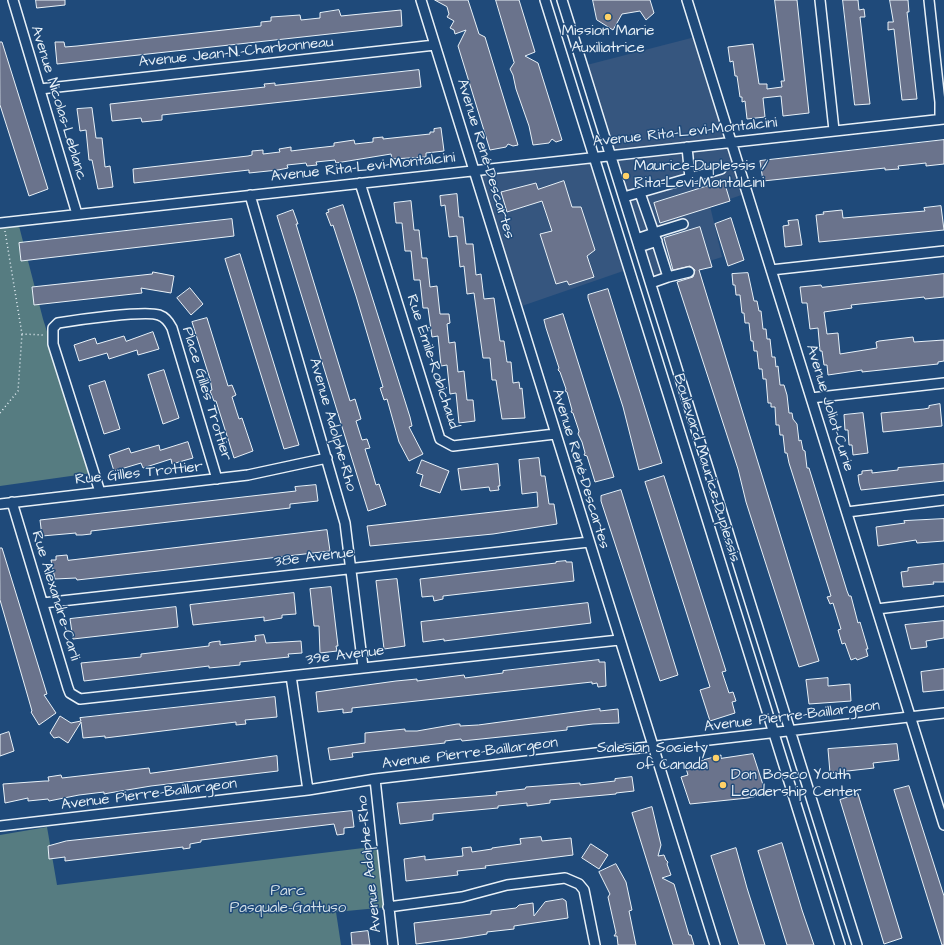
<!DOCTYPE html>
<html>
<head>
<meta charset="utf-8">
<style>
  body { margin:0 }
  canvas { display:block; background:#1f4a7a }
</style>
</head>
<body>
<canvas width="944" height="945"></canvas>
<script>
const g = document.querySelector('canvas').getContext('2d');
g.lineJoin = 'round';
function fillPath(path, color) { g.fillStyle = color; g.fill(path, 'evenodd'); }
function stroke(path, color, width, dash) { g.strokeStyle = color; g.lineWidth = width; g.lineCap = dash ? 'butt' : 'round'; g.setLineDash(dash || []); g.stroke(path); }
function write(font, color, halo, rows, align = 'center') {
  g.font = font + ' "Architects Daughter",sans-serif'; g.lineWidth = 3; g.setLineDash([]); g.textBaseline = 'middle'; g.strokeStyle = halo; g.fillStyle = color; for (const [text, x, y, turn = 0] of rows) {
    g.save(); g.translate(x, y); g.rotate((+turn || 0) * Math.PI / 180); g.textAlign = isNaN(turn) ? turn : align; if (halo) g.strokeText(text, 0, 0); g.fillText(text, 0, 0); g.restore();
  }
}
const built = new Path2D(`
  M699,36L747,193L710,206L722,257L650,280L583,66Z
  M595,158L629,269L516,308L473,170Z`);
const green = new Path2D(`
  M19,226L43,319L92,473L0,486V227Z
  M47,827L57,885L380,846L388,907L336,912L341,945H0V835Z`);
const building = new Path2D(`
  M36,0H65V5L37,8Z
  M435,0H468L479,34L485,37L518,145L513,146L508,144L506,147L490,150L458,46L466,30L455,34L454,30L450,28L454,21L447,17L449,14L447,7Z
  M496,0H519L535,52L525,56L538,63L562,140L556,142L552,139L549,143L533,145L529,126L516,89L513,75L510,69L514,63Z
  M593,0H650L654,13L646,20L640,11L622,14L613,30L597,20Z
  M775,0H797L809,113L783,116L781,96L763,98L765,117L747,119L745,101L742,102V97H740L737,76H735L733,61L730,62L728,47L753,44L759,84H767V89L782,87L781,81H784Z
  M843,0H858L859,10L864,9L865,17H860L870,104L855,105Z
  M890,0H908L909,12H907L917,99L902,100L894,29L888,30V22H893Z
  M339,10L341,16L401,10L402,26L57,64L55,42H64L65,47L77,46L242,28L261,26V22L271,21V17L300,15L301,20L320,18V13Z
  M0,42H2L48,189L29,196L0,105Z
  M419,70L421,87L162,115V120L142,122L141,118L112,121L110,104L265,87L264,84L275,83V85Z
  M92,108L96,138H102L105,167L110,166L113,187L98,189L92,160H89L86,130L80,131L77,109Z
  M441,128L444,151L426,153V157L392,159L391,154L336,163L335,160L316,162L317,165L307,166L306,163L287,165L288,168L278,170L249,173V170L134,183L133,169L248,156L252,155V151L263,150V154L280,152L279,149L291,147V151L307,149L334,146V143L354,140L355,144L373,142V138L383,137V139L430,134V132H434V129Z
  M944,140V164L926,166V163L898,166L899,169L885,170V168L763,181L760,161Z
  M564,181L572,207H581L595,250L587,256L594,277L569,285L567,281L556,284L540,234L552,231L542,201L507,212L501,192L536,183L538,189Z
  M724,181L730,201L660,223L654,203Z
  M457,194L459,217H463L466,244H473L476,275L481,274L484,299L494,298L500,341H504L507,362H511L513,383L519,382L520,389L522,388L525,418L502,419L496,380H492L490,358H483L474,293L467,294L464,266L460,267L457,236L449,237L445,205L441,206L440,196Z
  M411,201L414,230H419L422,258H427L430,287L437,286L440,314H449L450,323L447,324L449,343L455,342L458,372L464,371L467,400H473L475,421L459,423L456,393L450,394L447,365L441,366L438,336L432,337L428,308H423L420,280H414L411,251H405L402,223H396L394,203Z
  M343,205L410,417L412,426L409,427L423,454L409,461L399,442L387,399L384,400L380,388L383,387L356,296L333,225L331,226L326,213L329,212L328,210Z
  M941,206L944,230L819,242L816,215L824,214L823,212L842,210L843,218L925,211L924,208Z
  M293,210L298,224H296L350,401L355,399L361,419L356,421L362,440L367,439L370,448L365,449L371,468L376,485L379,484L386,505L368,511L277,216Z
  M731,218L744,260L728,266L715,224Z
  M232,219L234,236L21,261L19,243Z
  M798,220L802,245L785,247L783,226L789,225L788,221Z
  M700,227L712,267L699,270L819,661L799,667L746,502L738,469L677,282L693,277L695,270L690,266L673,270L664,238Z
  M240,254L299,445L284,449L225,259Z
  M153,272L174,276L171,293L141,288L142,293L34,305L32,287L152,274Z
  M748,273L754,301H757L759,311H761L763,329H766L767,339H770L772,357H775L776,367L778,366L780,385H784L787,395L789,413H792L793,419L797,424L799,441L801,440L803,450L805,451L807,468H809L847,591L849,596H851L858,623L860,622L868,649H866L868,656L857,660L856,658L851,660L845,643L842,644L838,630L841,629L833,603L830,604L827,597L831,596L789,463L787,453H785L783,435H780L779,425H776L775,407H771V403H768L766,379H763L762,369H759L757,351H754L753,341H751L749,323H745L744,313H742L740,295H736L735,285H733L732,274Z
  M944,274V297L925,299L924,297L851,305L852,308L824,312L827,334L838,333L840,354L877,348L876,342L879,341L913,337L914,342L944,340V361L938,362V364L862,372V370L828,375L827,365H824L822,351H820L818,328L810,329L807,303H802L800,287L821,285L822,287Z
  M190,288L203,304L191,315L177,298Z
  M608,289L662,463L639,470L623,407L588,298V295Z
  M563,314L614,477L595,482L587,456L584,455L585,453L582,442L578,434L579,431L573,413L571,412L572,410L567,392L565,391L566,389L560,372L558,370L559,368L546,328L544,320Z
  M207,318L228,386L232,385L236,395L232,397L239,419L242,418L253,451L234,458L216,401H214L210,391L212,390L210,379L192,322Z
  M153,332L159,349L138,355L137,350L109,359L107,353L79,361L74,345L95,338L97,344L124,336L126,341Z
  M164,370L179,418L163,424L148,375Z
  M105,381L120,429L104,434L89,386Z
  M940,404L942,426L883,432L881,413L924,409L929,408V406Z
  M863,413L868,453L853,455L852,445H849L848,430H845L844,415Z
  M188,442L193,458L172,464L171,459L143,468L141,463L114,471L109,455L129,448L131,453L159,445L160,450Z
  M539,458L541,476H545L549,504H554L557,524L493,534L370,546L367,526L538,507L537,492L522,494L519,460Z
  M422,460L449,471L440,493L420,486L423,475L417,473Z
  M498,464L500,486H498L499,490L490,491L489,487L461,490L458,469Z
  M944,464V481L861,490L859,483L858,475L862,474V471L872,470V473L898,470V468Z
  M664,476L726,671L722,672L729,693L733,692L736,701L732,702L735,713L710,721L700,690L710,687L645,482Z
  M316,485L318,501L290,504V508L91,531V534L82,535H76V533L42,536L40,520L296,491L295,487Z
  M621,490L678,675L660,681L601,501V496Z
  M944,519V541L917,543L916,540L878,546L876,527L905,523L904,521Z
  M327,530L330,551L159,571L77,580L76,578L55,579L51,560H56V556L67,555L68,560Z
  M0,548H2L47,694L44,695L56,713L39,725L31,712L32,711L0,600Z
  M566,561V562H572L574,581L443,596V599L434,601L433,596L422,597L420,579L556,563V562Z
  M944,564V582H933L934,584L903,587L901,572L908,571V568Z
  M397,579L405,646L384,649L376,581Z
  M331,587L338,646H336L337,651L320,653L319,626H314L310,589Z
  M294,593L296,614L282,615V618L264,621V617L193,625L190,605Z
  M588,603L591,623L444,641V639L423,642L421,622Z
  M176,607L178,627L73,639L70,619Z
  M944,621V638L926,641L927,647L911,649L905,625Z
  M264,635L266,643L301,641L302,653L288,654L289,657L240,662V665L209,668V666L84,681L81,663L141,657V654L209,646V643L212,642L220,641V645L256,641L255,636Z
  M599,660V662H605L606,686L598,687L597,683L592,684V682L352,708V712L343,713V709L318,712L316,692L396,681L417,679V681L464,675L465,678L503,673V671Z
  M944,669V690L923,692L921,672Z
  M828,678V686L850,684L851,701L809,704L806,680Z
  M275,697L277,717L245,720L246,724L236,725V722L105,738V736L83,738L81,722L68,743L59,737L54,738L50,733L60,716L71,723L81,721L80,718Z
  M600,709V711L618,709L619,723L593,724L567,727V730L462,741L461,739L445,741V743L352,753L353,757L330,760L328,748L365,743V733L405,729V731H417L457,724H460V726L478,725Z
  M9,732L14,751L0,756V735Z
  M897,744L899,760L873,763L874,768L830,773L828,749Z
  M753,754L766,794L748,798L690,804L681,777L688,775L685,765L721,755V758Z
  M277,756L278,771L151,786L109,793L104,794V792L79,795L49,801L48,799L28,801V798L5,803L3,784L45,781H49L48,777L61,775L62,778L149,768L150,773Z
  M632,777L634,791L616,793V794L550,800V803L527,806V803L498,806V808L433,814V820L400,824L397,803L497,795L496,792L525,789L526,787L580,783V785L615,781V779Z
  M909,786L944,896V945H942L894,790Z
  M858,794L902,938L884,944L840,800Z
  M652,807L661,845L658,856L664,855L666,860L668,862L667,864L671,875L662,878L674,884L689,935H691L694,945H673L632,813Z
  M352,811L354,827L344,828V834L337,835L334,824L201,840V842L190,844V848L183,849V847L65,861V857L49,859L48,846L66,841Z
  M541,837L542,841L571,838L573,855L485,866L486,868L457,871L458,875L406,881L404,859L425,856V860L463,856L462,848L471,847L472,852L492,849V848L521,844L520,839Z
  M782,843L802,910L814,945H787L758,851Z
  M591,844L608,855L599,869L582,858Z
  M736,848L747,888L765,945H739L711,856Z
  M616,864L626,882L632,910L629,911L636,945H618L617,936H614L616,933L608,897L610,894L599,872Z
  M563,899L566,901L568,918L514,926V929L487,932V934L462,938L416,944L414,923L491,914V911L516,908L519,905L533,903L534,916L545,902Z
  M368,931L370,945H352L351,933Z`);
const path = new Path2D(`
  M5,231L22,334L44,335
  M0,413L18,391L22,334`);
const minor = new Path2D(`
  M13,0L77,214
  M421,0L715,945
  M545,0L840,945
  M562,0L857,945
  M687,0L944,825
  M820,0L834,130
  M929,0L940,102V119
  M40,89L435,45
  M690,178L721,169
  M360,183L440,439L453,446L461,445L555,434
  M640,193L654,233L683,224
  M250,195L345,523L363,667
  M624,197L690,178L687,147
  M0,223L944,119
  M637,239L654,233L668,277L651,283
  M639,247L657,241
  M771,270L944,251
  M668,277L689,272
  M811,398L944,383
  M100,492L53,344V328L58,323C76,320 145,310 159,315C165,317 169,322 172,328L217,479
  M12,502L68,688L70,693L80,699L619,640
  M0,504L248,475L327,458
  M847,512L944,500
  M43,603L589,542
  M877,609L944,601
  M291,676L308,790
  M375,779L393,945
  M0,826L308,790L375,779L535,760L944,713
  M388,907L462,897L507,885L565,878L579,884L584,890L595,945`);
const markers = [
  [608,17,4,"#ffd166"],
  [626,176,4,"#ffd166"],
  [716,758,4,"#ffd166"],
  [723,785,4,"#ffd166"]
];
const poiNames = [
  ["Mission Marie",608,32,"center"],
  ["Auxiliatrice",608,49,"center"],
  ["Maurice-Duplessis /",634,167],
  ["Rita-Levi-Montalcini",634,184],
  ["Salesian Society",708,749,"right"],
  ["of Canada",708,766,"right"],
  ["Don Bosco Youth",731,776],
  ["Leadership Center",731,793]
];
const streetNames = [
  ["Avenue Jean-N.-Charbonneau",236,53,-6],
  ["Avenue Nicolas-Leblanc",58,103,73],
  ["Avenue Rita-Levi-Montalcini",685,133,-6],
  ["Avenue René-Descartes",485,159,73],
  ["Avenue Rita-Levi-Montalcini",363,168,-6],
  ["Rue Émile-Robichaud",432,362,72],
  ["Place Gilles Trottier",206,394,73],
  ["Avenue Joliot-Curie",829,408,73],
  ["Avenue Adolphe-Rho",332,425,74],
  ["Boulevard Maurice-Duplessis",706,468,73],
  ["Avenue René-Descartes",580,469,73],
  ["Rue Gilles Trottier",139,474,-6],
  ["38e Avenue",314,558,-7],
  ["Rue Alexandre-Carli",55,596,73],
  ["39e Avenue",345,656,-7],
  ["Avenue Pierre-Baillargeon",792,717,-7],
  ["Avenue Pierre-Baillargeon",470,754,-7],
  ["Avenue Pierre-Baillargeon",149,795,-7],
  ["Avenue Adolphe-Rho",370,864,-96]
];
const parkNames = [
  ["Parc",288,892],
  ["Pasquale-Gattuso",288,909]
];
fillPath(built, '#36567f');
fillPath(green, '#567c81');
fillPath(building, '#6a738c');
stroke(building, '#e8f1f8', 1);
stroke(minor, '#e8f1f8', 12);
stroke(path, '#e8f1f8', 1.5, [1, 3]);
stroke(minor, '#1f4a7a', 9);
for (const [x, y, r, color] of markers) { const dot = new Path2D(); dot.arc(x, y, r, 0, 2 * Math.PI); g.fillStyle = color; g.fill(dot); stroke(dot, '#1f4a7a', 1.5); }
write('15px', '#e8f1f8', '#1f4a7a', poiNames, 'left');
write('15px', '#e8f1f8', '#1f4a7a', streetNames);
write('15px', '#d2dfe6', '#1f4a7a', parkNames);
</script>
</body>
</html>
